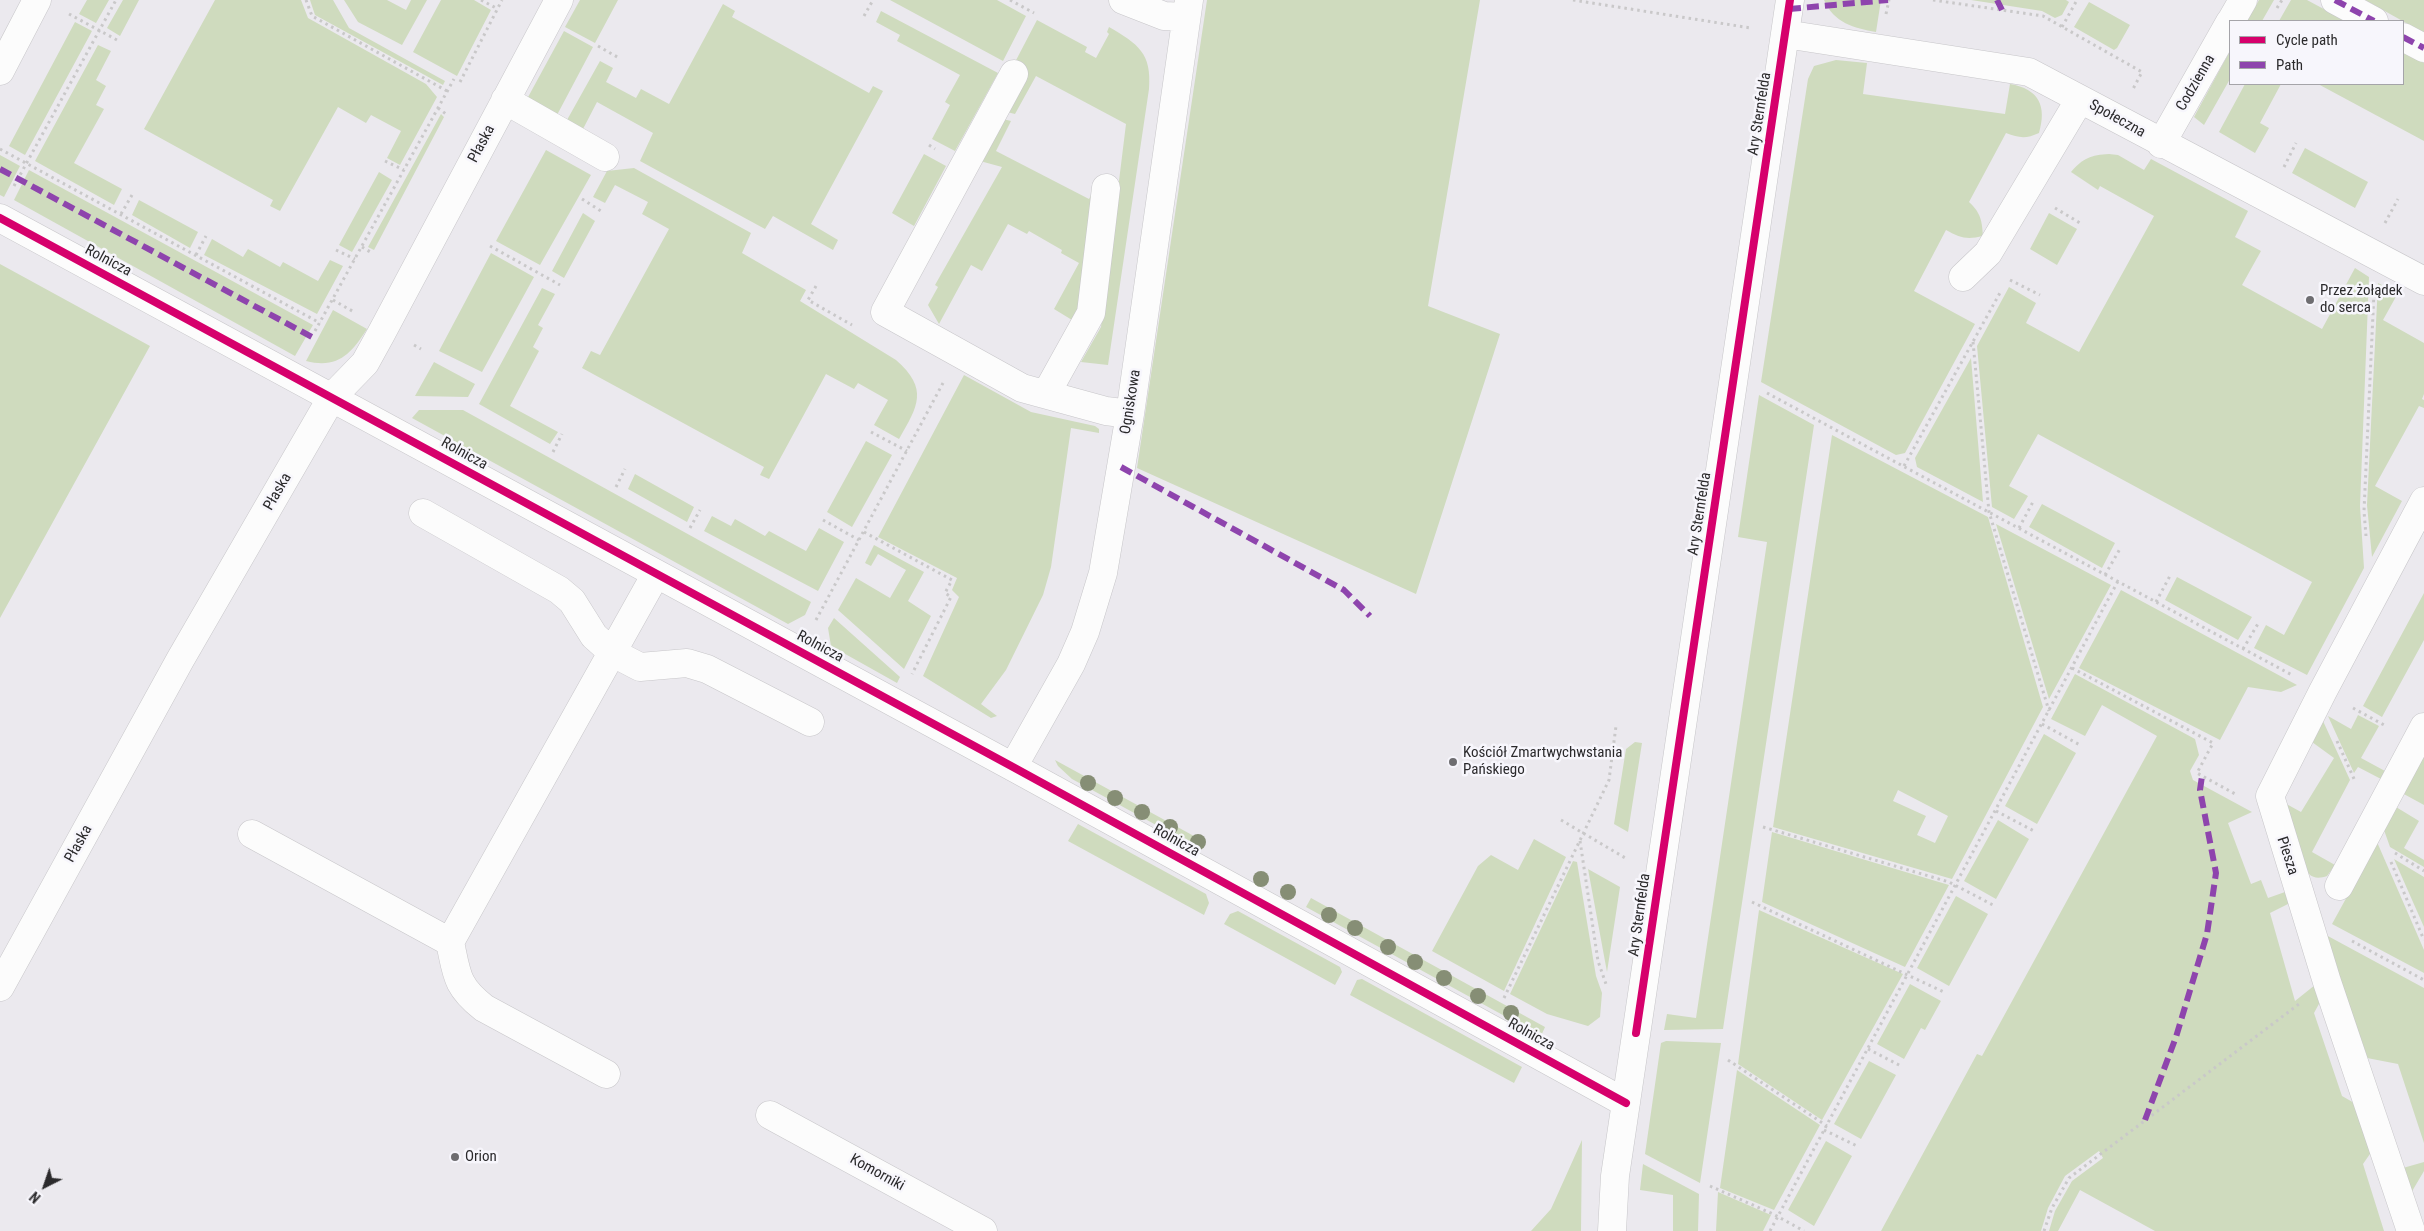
<!DOCTYPE html>
<html>
<head>
<meta charset="utf-8">
<style>
  body { margin:0 }
  #map { position:relative; width:2424px; height:1231px; overflow:hidden; background:#ebe9ee; font-family:"Roboto Condensed",sans-serif }
  canvas { display:block }
  .legend { position:absolute; left:2229px; top:20px; width:175px; height:65px; box-sizing:border-box; background:#f7f6fc; border:1px solid #a5a4a9; margin:0; padding:6px 9px; list-style:none; font-size:15px; color:#2b2a2c }
  .legend li { display:flex; align-items:center; gap:10px; height:25px }
  .legend b { width:25px; border:1px solid #a5a4a9 }
  .north { position:absolute; left:20px; top:1161px; width:50px; height:50px; -webkit-text-stroke:4px #f7f6fc; paint-order:stroke; rotate:221deg; font-size:14px; font-weight:700; line-height:20px; text-align:center; color:#2b2a2c }
  .north::after { content:''; display:block; margin:auto; width:18px; height:22px; background:#2b2a2c; clip-path:polygon(50% 0,100% 100%,50% 72%,0 100%) }
</style>
</head>
<body>
<div id="map">
<canvas width="2424" height="1231"></canvas>
<ul class="legend">
<li><b style="height:6px;background:#d6006c"></b>Cycle path</li>
<li><b style="height:6px;background:#8e44ad"></b>Path</li>
</ul>
<div class="north">N</div>
</div>
<script>
const g = document.querySelector('canvas').getContext('2d');
g.lineJoin = 'round';
function fillPath(path, color) { g.fillStyle = color; g.fill(path, 'evenodd'); }
function stroke(path, color, width, dash) { g.strokeStyle = color; g.lineWidth = width; g.lineCap = dash ? 'butt' : 'round'; g.setLineDash(dash || []); g.stroke(path); }
function write(font, color, halo, rows, align = 'center') {
  g.font = font + ' "Roboto Condensed",sans-serif'; g.lineWidth = 5; g.setLineDash([]); g.textBaseline = 'middle'; g.strokeStyle = halo; g.fillStyle = color; for (const [text, x, y, turn = 0] of rows) {
    g.save(); g.translate(x, y); g.rotate((+turn || 0) * Math.PI / 180); g.textAlign = isNaN(turn) ? turn : align; if (halo) g.strokeText(text, 0, 0); g.fillText(text, 0, 0); g.restore();
  }
}
const green = new Path2D(`
  M87,0H109L96,23L79,14Z
  M123,0H139L120,36L107,28Z
  M215,0H301L308,18L426,84L437,97L400,165L387,158L401,131L371,115L366,123L338,107L280,211L270,206L273,200L144,129Z
  M310,0H333L349,28L445,81L443,85L315,15Z
  M344,0H387L406,10L411,0H427L402,45L358,22Z
  M441,0H474L491,10L457,76L413,52Z
  M580,0H618L595,43L565,27Z
  M890,0H997L1026,16L1003,61Z
  M1207,0H1480L1428,306L1500,334L1416,594L1137,468Z
  M1824,0H1881L1876,32C1854,28 1834,23 1824,0Z
  M1971,0H2066L2069,2L2062,15L2055,18L2042,11Z
  M2259,0H2274L2262,21H2247Z
  M2291,0H2307L2346,21H2279Z
  M2365,0H2424V33Z
  M2089,2L2130,25L2117,48L2114,50L2074,27Z
  M723,4L735,11L732,17L869,93L873,86L883,91L811,224L838,240L833,250L773,216L765,229L640,161L653,133L597,102L583,129L567,120L600,61L613,68L606,82L636,98L641,89L669,104Z
  M881,11L998,73L955,151L932,139L950,105L945,102L960,75L897,41L900,35L876,22Z
  M1037,20L1087,47L1085,52L1096,58L1109,34L1107,32L1109,27C1138,44 1152,53 1149,89L1108,365L1081,362L1101,327L1126,124L1036,76L1015,114L1007,112L1013,66Z
  M75,22L92,31L25,155L9,146Z
  M564,31L593,47L557,115L527,99Z
  M98,45L111,51L96,80L106,86L96,105L104,109L74,163L122,189L114,205L35,161Z
  M2230,51V79L2204,125L2194,117Z
  M2403,52L2424,63V141L2318,84H2403Z
  M1836,60L1867,63L1863,94L2005,114L2010,84C2039,89 2047,106 2039,133C2026,139 2019,138 2006,133L1969,202C1981,213 1982,221 1983,236C1967,240 1960,238 1946,230L1914,291L1975,324L1905,453L1896,455L1761,382L1808,79L1814,66Z
  M2245,84H2281L2260,123L2269,128L2255,153L2219,132Z
  M441,114L444,117L374,250L368,247Z
  M1003,119L1011,121L996,151L1089,199L1096,186L1082,303L1072,320L1054,309L1079,263L1061,253L1062,250L1029,231L1027,234L1008,224L982,271L971,265L939,324L928,305L938,287L935,285L1002,167L980,161Z
  M2305,148L2368,182L2355,208L2292,173Z
  M546,150L591,175L540,265L496,241Z
  M924,154L946,166L914,226L892,213Z
  M2109,154L2118,155L2144,170L2151,159L2248,211L2235,237L2261,251L2242,285L2322,329L2355,268L2369,277L2360,506L2364,568L2307,675L2254,648L2266,625L2284,635L2312,582L2038,434L2009,486L2028,496L2014,519L1992,507L1977,346L2009,287L2036,303L2026,323L2079,352L2154,216L2100,186L2098,190L2071,172C2083,158 2091,155 2109,154Z
  M0,155L20,166L4,197L0,195Z
  M634,168L751,233L742,253L806,290L800,301L896,360C929,389 918,406 899,439L874,425L888,400L858,383L854,389L826,374L769,479L760,475L764,467L582,368L591,351L600,355L669,229L642,214L648,202L615,185L605,203L593,197L607,171Z
  M29,170L313,325L295,356L14,200Z
  M379,172L392,180L352,252L339,245Z
  M139,200L198,232L190,248L132,215Z
  M583,213L595,221L564,278L552,271Z
  M2049,213L2077,229L2057,265L2030,249Z
  M212,239L243,257L248,249L280,267L283,262L318,281L330,260L343,266L317,314L204,255Z
  M491,253L534,277L482,372L439,351Z
  M0,264L150,346L0,618Z
  M2378,283L2398,293L2383,320L2424,343V394L2422,399L2424,400V408L2419,406L2375,486L2402,501L2372,557L2367,505Z
  M542,288L555,294L538,325L543,328L533,347L539,351L510,406L558,432L550,444L479,404Z
  M333,310L367,329C351,354 338,369 306,361Z
  M1971,358L1983,502L1917,467L1915,458Z
  M434,362L475,384L468,397L415,396Z
  M964,375L1031,412L1095,426L1099,429V433L1071,428L1051,567L1043,595L1006,670L981,704L997,716L991,718L923,676L959,597L952,590L957,578L878,537Z
  M1759,395L1814,425L1723,1029L1664,1030L1667,1014L1696,1018L1767,542L1738,537Z
  M419,410H463L811,602L805,615L788,624L412,418Z
  M1832,435L1988,517L2043,707L1952,879L1773,827ZM1898,790L1948,816L1935,843L1917,835L1926,816L1893,801Z
  M866,441L892,455L852,527L827,512Z
  M635,474L694,507L687,522L628,489Z
  M2042,504L2115,543L2102,568L2029,527Z
  M712,516L731,526L735,519L765,536L769,531L806,551L819,528L844,542L818,591L704,531Z
  M1996,524L2111,585L2049,699Z
  M874,545L924,572L908,601L931,616L904,669L838,610L856,578L890,598L906,570L878,554L871,566L865,563Z
  M2177,577L2252,617L2238,640L2165,600Z
  M2121,590L2297,685L2281,692L2248,687L2220,740L2079,668Z
  M2424,593V640L2382,717L2363,706Z
  M834,618L900,677L897,683L831,646L828,628Z
  M2075,674L2195,739L2199,755L2190,771L2193,780L2252,812L2228,823L2251,884L2261,880L2268,898L2285,892L2290,903L2270,913L2295,1001L2315,985L2320,1002L2314,1013L2342,1096L2356,1104L2372,1151L2363,1164L2384,1231H2155L2080,1190L2058,1231H2049L2055,1211L2072,1181L2103,1158L2099,1151L2065,1176L2048,1208L2041,1231H1881L1977,1054L1982,1056L2157,736L2102,705L2085,736L2051,719Z
  M2358,715L2379,726L2361,758L2385,771L2381,779L2358,767L2354,773L2328,716L2351,729Z
  M2323,721L2350,780L2312,852L2335,865L2327,876C2321,878 2314,879 2309,874C2299,863 2287,817 2281,801L2301,812L2334,758L2312,742Z
  M2044,734L2076,753L2037,824L2005,806Z
  M1635,742L1642,743L1628,832L1614,824L1626,749Z
  M2424,754V805L2402,793Z
  M1055,760L1203,841L1200,849L1072,779L1058,766Z
  M2396,807L2419,821L2404,848L2424,860V867L2390,847L2384,830Z
  M1998,820L2029,839L1996,899L1964,881Z
  M1078,824L1206,894L1209,903L1204,915L1068,841Z
  M1772,832L1949,885L1905,967L1762,902Z
  M1534,839L1566,857L1504,991L1432,951L1478,866L1491,855L1518,870Z
  M2377,842L2424,950V973L2332,924Z
  M2394,859L2424,877V927Z
  M1573,861L1577,862L1596,976L1602,993L1600,1017L1588,1026L1547,1014L1510,994Z
  M1588,869L1620,887L1607,972Z
  M1956,896L1988,914L1949,986L1917,968Z
  M1311,898L1545,1027L1541,1036L1306,907Z
  M1759,910L1903,974L1822,1120L1738,1064Z
  M1238,911L1340,967L1342,972L1335,985L1224,924L1230,914Z
  M2326,935L2424,988V1143L2398,1064L2367,1058Z
  M1362,979L1522,1067L1514,1083L1350,995L1357,980Z
  M1910,984L1941,1001L1925,1030L1921,1028L1904,1059L1877,1044Z
  M1666,1041L1721,1043L1700,1183L1645,1154L1661,1043Z
  M1869,1061L1896,1075L1861,1139L1834,1124Z
  M1737,1070L1820,1125L1774,1210L1720,1188Z
  M1582,1140L1581,1231H1531L1551,1209Z
  M1826,1141L1852,1156L1814,1226L1788,1210Z
  M2424,1162V1171L2411,1193L2403,1168Z
  M1643,1164L1699,1194L1698,1231H1673V1195L1640,1190Z
  M1718,1192L1771,1215L1763,1231H1716Z`);
const path = new Path2D(`
  M306,0L312,16L447,91
  M481,0L498,9
  M1010,0L1034,13
  M1573,0L1751,28
  M1933,0L2043,16L2142,72L2133,89
  M2277,8L2282,0
  M69,14L117,40
  M1886,14L1889,0
  M864,16L873,0
  M2062,27L2077,0
  M598,46L619,58
  M460,82L502,0
  M438,108L446,114
  M929,145L935,149
  M0,149L320,323
  M385,161L404,170
  M2284,167L2296,143
  M14,186L116,0
  M582,199L601,211
  M2055,208L2080,223
  M121,214L132,195
  M2385,223L2398,199
  M490,246L560,285
  M362,247L372,253
  M336,250L355,259
  M196,255L206,236
  M2010,280L2040,295
  M816,286L808,300L852,325
  M333,300L354,312
  M315,331L454,79
  M1973,342L1989,512L2049,711
  M414,345L421,349
  M1767,393L2292,675
  M871,432L907,451
  M553,452L562,434
  M1904,466L2001,291
  M616,487L625,469
  M823,520L859,540
  M690,528L700,510
  M2019,528L2034,500
  M864,532L952,580L945,593L951,597L912,674
  M2366,536L2364,511L2374,292
  M2105,575L2121,547
  M2156,602L2171,574
  M816,620L943,383
  M2243,649L2259,622
  M2072,668L2213,743L2197,773L2237,795
  M2353,708L2386,726
  M2042,724L2080,745
  M2337,741L2355,781
  M1996,811L2034,831
  M1561,820L1627,859
  M1763,827L1949,882L1993,905
  M1580,841L1598,961L1607,987
  M2395,853L2424,871
  M2391,862L2424,940
  M1752,902L1946,993
  M2352,941L2424,980
  M1504,998L1609,780L1616,726
  M1868,1049L1901,1066
  M1728,1060L1827,1126
  M1824,1130L1857,1146
  M1710,1186L1773,1214L1804,1231
  M1770,1231L2118,581
  M2044,1231L2052,1208L2069,1178L2299,1004`);
const minor = new Path2D(`
  M1123,0L1164,16L1186,17
  M2335,0L2374,21
  M2231,21L2243,0
  M1785,34L2029,72L2424,281
  M2403,37L2424,48
  M0,71L37,0
  M1014,74L885,312L1022,388L1106,411L1130,414
  M505,100L605,157
  M2161,144L2230,22
  M0,218L1013,767L1626,1103
  M1963,277L1988,253L2080,99
  M1046,394L1091,313L1106,188
  M423,513L559,590L572,601L594,636L613,653L640,667L687,663L707,669L810,722
  M1013,767L1071,664L1085,632L1103,573L1130,414L1189,0
  M252,834L450,942
  M2339,886L2424,727
  M0,987L180,660L332,397L365,363L381,334L559,0
  M606,1074L484,1008C456,986 457,975 450,942L656,574
  M770,1115L983,1231
  M1612,1231L1615,1176L1790,0
  M2411,1231L2327,982L2270,796L2323,691L2424,501`);
const quiet = new Path2D(`
  M1997,0L2002,10
  M2335,0L2374,21
  M1789,9L1888,0
  M2403,37L2424,48
  M0,169L312,337
  M1121,467L1344,590L1370,616
  M2145,1120L2176,1037L2207,934L2216,873L2200,790L2202,776`);
const cycleway = new Path2D(`
  M0,218L1013,767L1626,1103
  M1636,1033L1790,0`);
const trees = [
  [1088,783],
  [1115,798],
  [1142,812],
  [1170,827],
  [1198,842],
  [1261,879],
  [1288,892],
  [1329,915],
  [1355,928],
  [1388,947],
  [1415,962],
  [1444,978],
  [1478,996],
  [1511,1013]
];
const markers = [
  [2310,300,5,"#6e6d70"],
  [1453,762,5,"#6e6d70"],
  [455,1157,5,"#6e6d70"]
];
const streetNames = [
  ["Codzienna",2196,83,-60],
  ["Ary Sternfelda",1760,114,-81],
  ["Społeczna",2117,119,29],
  ["Płaska",482,144,-62],
  ["Rolnicza",108,261,28],
  ["Ogniskowa",1131,402,-81],
  ["Rolnicza",464,454,29],
  ["Płaska",278,492,-60],
  ["Ary Sternfelda",1700,514,-81],
  ["Rolnicza",820,647,28],
  ["Rolnicza",1176,841,29],
  ["Płaska",79,844,-61],
  ["Piesza",2287,856,72],
  ["Ary Sternfelda",1640,915,-82],
  ["Rolnicza",1531,1035,29],
  ["Komorniki",877,1173,29]
];
const poiNames = [
  ["Przez żołądek",2320,291],
  ["do serca",2320,308],
  ["Kościół Zmartwychwstania",1463,753],
  ["Pańskiego",1463,770],
  ["Orion",465,1157]
];
fillPath(green, '#cfdbbe');
stroke(minor, '#c7c6c9', 29);
stroke(path, '#c9c8c9', 3, [2.5, 4]);
stroke(minor, '#fcfcfc', 28);
stroke(quiet, '#8e44ad', 6, [12, 6]);
stroke(cycleway, '#d6006c', 8);
g.fillStyle = '#868e75';
for (const [x, y] of trees) { g.beginPath(); g.arc(x, y, 8, 0, 2 * Math.PI); g.fill(); }
for (const [x, y, r, color] of markers) { const dot = new Path2D(); dot.arc(x, y, r, 0, 2 * Math.PI); g.fillStyle = color; g.fill(dot); stroke(dot, '#f7f6fc', 2); }
write('15px', '#2b2a2c', '#f7f6fc', streetNames);
write('15px', '#2b2a2c', '#f7f6fc', poiNames, 'left');
</script>
</body>
</html>
